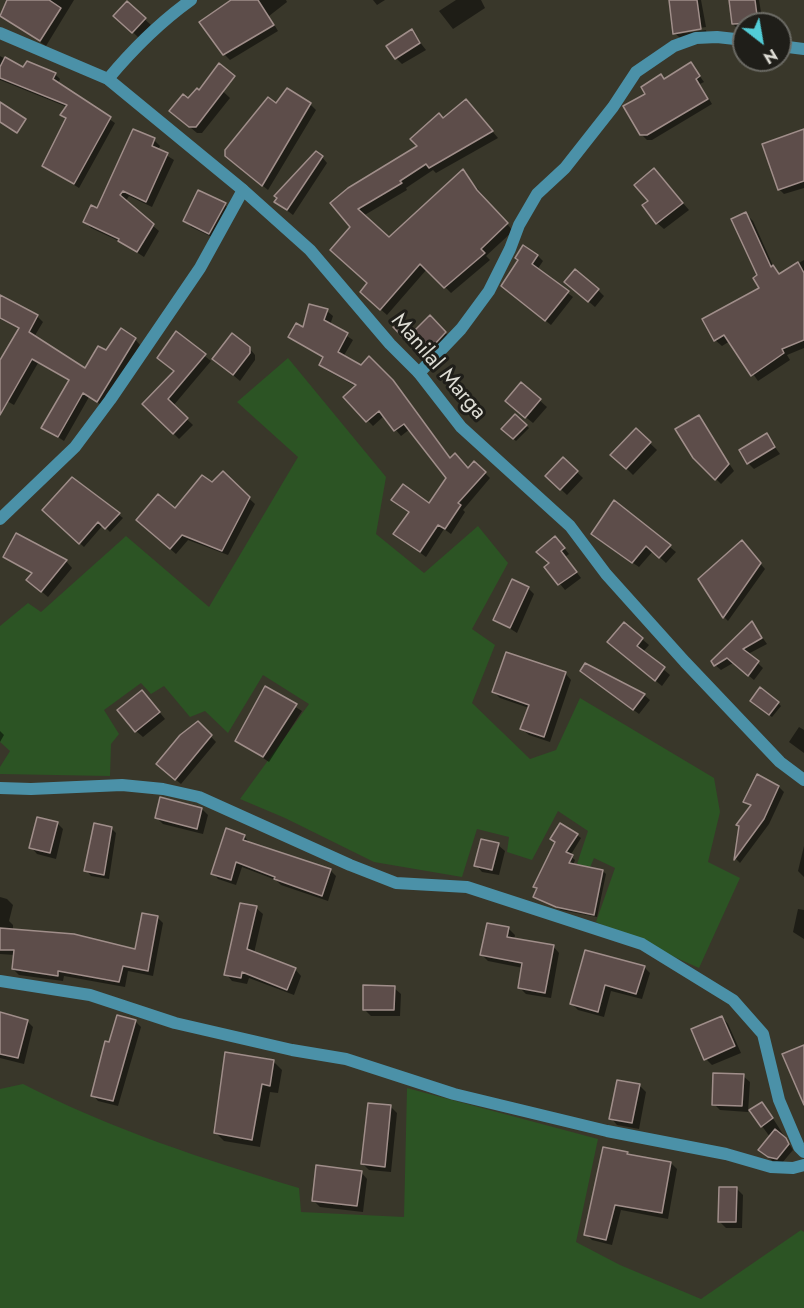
<!DOCTYPE html>
<html>
<head>
<meta charset="utf-8">
<style>
  body { margin:0 }
  #map { position:relative; width:804px; height:1308px; overflow:hidden; background:#39372a; font-family:Jost,sans-serif }
  canvas { display:block }
  .north { position:absolute; left:732px; top:12px; width:60px; height:60px; box-sizing:border-box; background:#1f1e19; border:2px solid #6b6a64; border-radius:50%; rotate:149deg; font-size:16px; font-weight:700; line-height:24px; text-align:center; color:#dddcd4 }
  .north::after { content:''; display:block; margin:auto; width:21px; height:27px; background:#52ccd6; clip-path:polygon(50% 0,100% 100%,50% 72%,0 100%) }
</style>
</head>
<body>
<div id="map">
<canvas width="804" height="1308"></canvas>
<div class="north">N</div>
</div>
<script>
const g = document.querySelector('canvas').getContext('2d');
g.lineJoin = 'round';
function fillPath(path, color) { g.fillStyle = color; g.fill(path, 'evenodd'); }
function stroke(path, color, width, dash) { g.strokeStyle = color; g.lineWidth = width; g.lineCap = dash ? 'butt' : 'round'; g.setLineDash(dash || []); g.stroke(path); }
function write(font, color, halo, rows, align = 'center') {
  g.font = font + ' Jost,sans-serif'; g.lineWidth = 6; g.setLineDash([]); g.textBaseline = 'middle'; g.strokeStyle = halo; g.fillStyle = color; for (const [text, x, y, turn = 0] of rows) {
    g.save(); g.translate(x, y); g.rotate((+turn || 0) * Math.PI / 180); g.textAlign = isNaN(turn) ? turn : align; if (halo) g.strokeText(text, 0, 0); g.fillText(text, 0, 0); g.restore();
  }
}
const green = new Path2D(`
  M288,358L386,477L376,534L424,573L478,526L508,563L472,629L495,645L472,703L530,759L556,750L580,698L714,778L720,812L708,862L740,878L699,968L596,922L615,868L594,858L588,872L576,867L588,831L558,811L532,860L507,852L509,837L477,829L462,877L374,862L285,818L240,799L309,704L263,675L228,733L205,711L190,717L164,686L151,694L141,683L104,710L119,734L111,744L110,776L0,774V767L10,751L0,742V626L28,603L41,612L126,536L209,607L298,457L237,402Z
  M23,1084C111,1129 205,1160 299,1188L301,1212L404,1217L407,1088L598,1139L576,1242L620,1265L701,1299L801,1230L804,1232V1308H0V1089Z`);
const shadow = new Path2D(`
  M9,0H74L46,46L0,15Z
  M230,0H286L287,2L269,16L278,31L230,60L224,54Z
  M373,0H385L377,5Z
  M456,0H481L485,8L453,29L439,11Z
  M670,0H701L706,27L678,31V34L706,30L707,36L681,39L675,33Z
  M730,0H759L763,24H744V31L740,32L734,25Z
  M127,3L151,25L139,38L116,16Z
  M411,31L426,50L402,64L396,58Z
  M0,56L24,69L55,74L60,79L58,84L115,123L79,188L44,166L67,119L62,115L67,107L0,80Z
  M691,64L704,82L700,84L712,104L652,140H647L641,134L647,94Z
  M209,78L230,98L202,133H197L178,117L189,100Z
  M310,104L316,110L268,190L233,162L276,105Z
  M472,107L498,138L436,173L433,170L406,188L407,190L363,216L389,240L463,171L513,231L486,256L490,260L451,293L427,269L387,315L368,298L369,284L352,227L332,203L419,147L443,120Z
  M804,131V188L784,194L779,189Z
  M154,140L160,146L158,150L174,160L152,207L129,196L125,202L159,231L144,257L121,242L91,228L85,222Z
  M322,157L327,163L293,215L276,202Z
  M660,177L689,210L664,229L657,223Z
  M225,205L231,211L216,239L191,227L185,220Z
  M746,214L753,221L774,268L780,274L804,260V348L787,355L790,360L758,381L730,341L722,346L715,340L761,289Z
  M538,256L543,261L537,270L573,297L551,325L502,286Z
  M573,288L598,290L604,296L595,307Z
  M0,297L37,316L43,322L34,337L86,370L135,339L140,345L103,406L89,397L64,441L43,427L70,381L38,363L14,405L0,397V363L19,329L0,319Z
  M327,311L333,316L330,325L353,340L343,357L399,388L451,459L468,470L485,473L490,478L463,510L465,512L451,534L444,529L426,557L395,534L410,513L399,505H430L447,478L410,429L401,436L384,416L373,426L345,397L357,387L326,370L320,365L324,358L290,337Z
  M430,317L452,340L429,363L398,330L412,334Z
  M177,334L211,361L173,406L193,425L179,439L144,404L175,371Z
  M249,348L255,355V360L240,381L214,359Z
  M521,384L547,407L533,423L513,407Z
  M515,416L529,428L516,441L504,429Z
  M698,417L734,471L721,484L694,457Z
  M636,430L657,450L633,475L613,455Z
  M766,435L780,454L754,469L748,463Z
  M563,459L583,478L567,495L547,476Z
  M223,474L255,504L228,555L188,540L176,554L143,525L175,511L213,484Z
  M72,479L123,518L110,532L103,525L84,547L44,510Z
  M614,502L676,552L666,563L653,551L639,567L599,540Z
  M560,543L569,554L565,557L581,578L565,590L546,567L551,564Z
  M746,547L765,569L728,621L724,617Z
  M5,557L66,561L72,568L48,597L35,586L33,575Z
  M528,588L534,594L517,633L495,619Z
  M752,623L767,644L748,654L763,668L754,680L733,663L721,670L715,665Z
  M642,639L649,645L643,652L670,675L662,686L616,648Z
  M565,673L571,680L550,742L529,735L522,729L529,708L500,698L494,692Z
  M588,676L644,695L650,700L639,714Z
  M265,688L302,711L269,762L237,740Z
  M148,698L165,719L143,737L136,731Z
  M754,703H778L781,706L772,717Z
  M198,723L216,742L181,784L164,770Z
  M799,727L804,730V753L789,742Z
  M0,731L4,735L0,742Z
  M779,787L784,792L769,824L740,863L736,859L741,827L751,807L745,801Z
  M202,809L208,815L203,834L163,824L157,818Z
  M57,823L63,829L56,859L37,854L31,847Z
  M111,828L116,833L109,879L91,876L86,870Z
  M577,835L581,838L570,856L575,860L573,865L603,871L606,874L597,917L561,910L535,897L538,890L535,886Z
  M244,836L250,843L330,870L336,876L328,901L281,885L276,880L242,867L236,885L218,879L213,873Z
  M498,845L505,851L499,875L482,872L476,865Z
  M804,846V877L798,871Z
  M0,897L7,899L13,905L9,921L13,925V930L136,951L158,918L163,923L153,976L128,971L125,987L64,976L63,981L19,975L13,969L15,955L0,954Z
  M256,908L263,914L254,953L295,969L301,976L294,995L249,978L247,984L232,981L226,974Z
  M798,909L804,910V939L793,932Z
  M508,928L515,935L514,940L553,946L559,953L551,998L526,994L520,988L523,968L488,961L482,955Z
  M586,952L644,967L650,973L642,999L611,991L604,1017L578,1010L572,1004Z
  M394,988L401,994L400,1016H371L364,1009Z
  M0,1014L27,1021L33,1027L24,1064L0,1058Z
  M722,1017L728,1024L741,1053L712,1065L706,1059Z
  M135,1021L141,1027L118,1106L98,1101L93,1095L110,1044Z
  M273,1061L282,1070L278,1093L270,1092L260,1147L224,1141L216,1133Z
  M743,1076L750,1082L748,1112L720,1110L714,1104Z
  M639,1085L646,1092L639,1129L617,1125L611,1118Z
  M391,1107L397,1113L391,1172L369,1170L363,1164Z
  M767,1109L793,1150L782,1163L774,1162L765,1155L770,1137L751,1111Z
  M627,1154L671,1163L677,1169L668,1219L621,1210L612,1245L592,1240L586,1234Z
  M361,1172L367,1179L363,1212L320,1207L313,1200Z
  M737,1189L743,1195L742,1228H726L719,1221Z`);
const building = new Path2D(`
  M7,0H49L61,8L40,41L0,16Z
  M231,0H258L274,25L223,55L199,22Z
  M669,0H697L701,29L673,34Z
  M729,0H755L758,23L732,24Z
  M127,1L146,18L132,33L113,16Z
  M412,29L420,43L395,59L386,46Z
  M5,57L23,67L27,61L56,73L53,79L111,117L74,184L42,166L66,118L60,115L67,105L0,78V67Z
  M691,62L700,76L696,79L708,99L647,135H640L623,106L645,94L641,87L661,74L664,79Z
  M219,63L235,76L196,127H189L169,111L183,94L188,98L197,88L199,90Z
  M287,88L311,103L262,186L225,156V150L268,97L276,103Z
  M466,99L493,131L429,168L426,164L400,181L402,183L358,209L389,237L463,169L477,190L508,223L481,249L485,253L444,288L420,264L380,310L360,292L367,283L330,250L350,227L330,203L348,188L417,146L410,139L439,113L443,118Z
  M0,102L26,119L17,133L0,122Z
  M133,129L155,138L152,146L168,153L146,202L123,191L120,195L154,224L137,252L118,241L119,239L83,222L91,205L97,208Z
  M804,129V181L778,190L762,144Z
  M316,151L323,156L287,210L274,202L277,198L274,196Z
  M654,168L683,203L656,224L642,205L648,201L634,185Z
  M198,190L226,203L209,234L183,221Z
  M746,212L771,267L773,265L779,274L798,262L804,273V340L782,349L784,353L751,376L724,335L714,341L702,319L759,288L753,278L757,275L731,219Z
  M523,245L538,255L532,264L569,291L545,321L501,286L518,260L515,258Z
  M575,269L599,289L588,302L564,282Z
  M0,295L38,315L29,332L85,368L98,346L106,350L121,328L136,338L97,402L83,393L58,437L41,428L69,380L32,359L0,415V360L19,328L0,318Z
  M309,304L328,309L324,320L348,333L338,352L361,365L369,356L393,380L450,458L455,453L468,468L474,461L486,472L458,503L461,505L445,529L438,525L420,552L393,534L409,512L391,500L403,484L429,503L446,478L404,424L394,431L379,411L366,422L343,397L356,385L319,365L323,357L288,337L296,323L303,327Z
  M430,315L446,332L422,358L393,327L412,333Z
  M176,331L206,354L168,399L188,418L173,434L142,404L174,371L157,358Z
  M232,333L250,347V353L233,375L212,359Z
  M521,382L541,399L525,418L505,401Z
  M515,414L527,425L513,439L501,429Z
  M699,415L729,464L715,480L693,458L675,429Z
  M636,428L651,442L626,469L610,455Z
  M767,433L775,447L747,464L739,450Z
  M563,457L578,471L560,490L545,476Z
  M223,471L250,497L222,551L182,535L170,549L136,520L158,494L175,508L202,475L212,482Z
  M72,477L120,513L105,529L98,522L79,544L42,510Z
  M614,500L671,545L659,558L646,546L632,563L591,534Z
  M16,533L67,560L41,592L26,580L32,573L3,557Z
  M555,536L565,548L561,551L577,572L558,585L544,567L549,563L536,552Z
  M742,540L761,563L723,618L698,579Z
  M512,579L529,587L510,628L493,620Z
  M752,621L762,638L743,649L759,661L748,676L727,658L714,666L711,661Z
  M624,622L643,638L637,646L665,667L655,681L607,642Z
  M506,652L566,672L544,737L520,729L529,705L492,692Z
  M585,663L645,694L633,710L580,671Z
  M265,686L297,704L263,757L235,741Z
  M760,687L779,702L769,715L750,701Z
  M142,690L160,712L135,732L117,710Z
  M198,721L212,735L175,780L156,764L180,735Z
  M757,774L779,786L764,819L734,860L739,826L736,825L751,805L743,802Z
  M160,797L202,808L197,829L155,818Z
  M37,817L58,822L50,853L29,848Z
  M94,823L112,827L104,875L84,871Z
  M560,823L578,834L566,852L573,855L569,863L603,870L594,915L556,907L533,897L537,888L533,887L555,842L550,839Z
  M226,828L245,835L243,840L331,869L322,896L274,879L275,877L236,862L231,880L211,874Z
  M481,839L499,843L492,870L474,866Z
  M240,903L257,906L247,949L296,968L287,990L242,972L241,978L224,975Z
  M142,913L158,916L148,971L123,966L119,982L58,971V976L12,969L14,950H0V928L74,934L135,949Z
  M487,923L509,927L507,937L554,945L545,993L518,988L522,963L480,955Z
  M585,950L645,966L636,994L605,985L598,1012L570,1004Z
  M363,985L395,986L394,1010H363Z
  M0,1012L28,1020L18,1058L0,1054Z
  M117,1015L136,1020L113,1101L91,1096L105,1041L109,1042Z
  M722,1016L735,1046L704,1060L691,1029Z
  M804,1045V1105L782,1054Z
  M225,1052L274,1060L270,1086L262,1084L252,1140L214,1133Z
  M713,1073L744,1074L742,1106L712,1105Z
  M617,1080L640,1084L632,1123L609,1119Z
  M762,1102L773,1118L761,1127L749,1110Z
  M368,1103L391,1105L385,1167L361,1164Z
  M775,1129L786,1138L789,1144L777,1159L768,1157L758,1150Z
  M603,1147L628,1152L627,1154L671,1162L662,1213L615,1205L606,1240L584,1235Z
  M316,1165L362,1171L357,1206L312,1201Z
  M719,1187H737L736,1222H718Z`);
const minor = new Path2D(`
  M780,46L804,49
  M108,79C133,49 159,23 191,0
  M419,373L461,329L489,291L510,249L519,225L537,194L565,168L613,107L636,72L674,46L696,38L717,37L744,40
  M0,519L75,447L110,400L200,268L243,190
  M0,788L31,789L122,785L163,789L199,797L350,865L396,883L467,887L642,944L733,1000L763,1034L779,1100L799,1147L804,1152
  M0,981L90,995L175,1023L292,1050L346,1059L454,1094L607,1131L726,1154L771,1167L793,1168L804,1165`);
const tertiary = new Path2D(`
  M0,33L108,79L243,190L310,250L390,344L419,373L461,427L570,526L606,574L685,662L780,762L804,780`);
const streetNames = [
  ["Manilal Marga",438,367,49]
];
fillPath(green, '#2c5424');
fillPath(shadow, '#0007');
fillPath(building, '#5d4d4a');
stroke(building, '#a08e8a', 1.5);
stroke(minor, '#4b91a8', 12);
stroke(tertiary, '#4b91a8', 12);
write('22px', '#dddcd4', '#1f1e19', streetNames);
</script>
</body>
</html>
